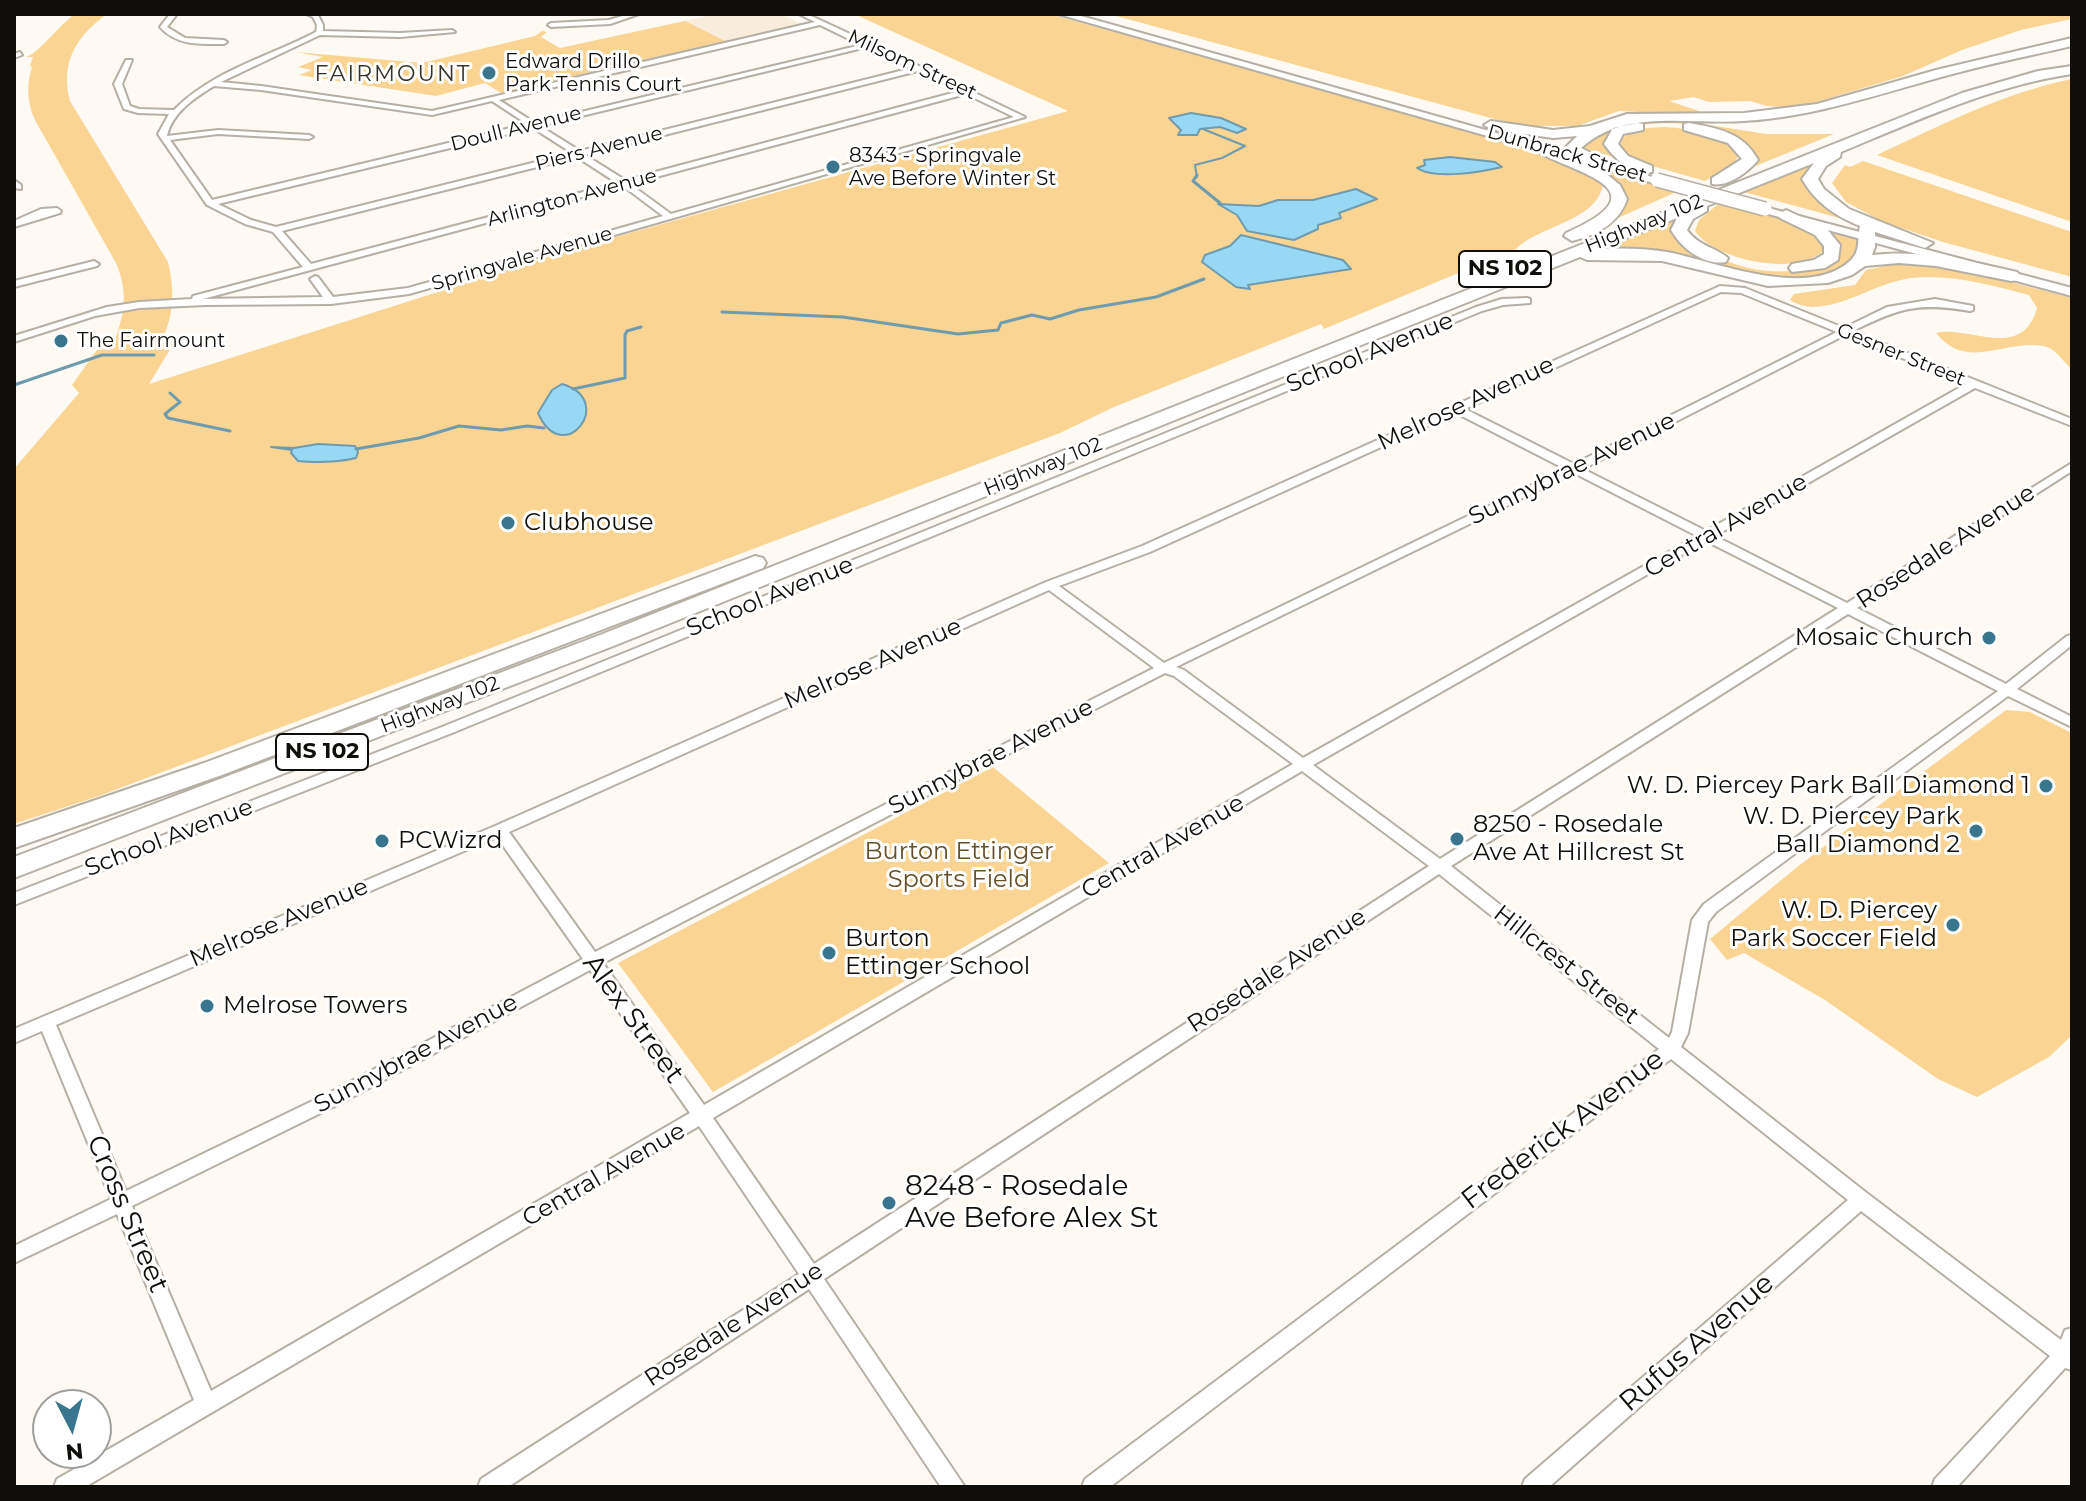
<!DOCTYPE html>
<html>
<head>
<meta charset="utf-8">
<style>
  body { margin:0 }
  #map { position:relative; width:2086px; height:1501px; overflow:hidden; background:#fefaf3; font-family:Montserrat,sans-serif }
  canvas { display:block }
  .frame { position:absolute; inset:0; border:16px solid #100e0a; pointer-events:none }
  .north { position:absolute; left:32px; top:1389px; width:80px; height:80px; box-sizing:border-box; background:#fff; border:2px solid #9f9f9d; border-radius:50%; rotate:174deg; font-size:22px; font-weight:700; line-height:32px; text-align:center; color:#100e0a }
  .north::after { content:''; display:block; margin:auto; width:28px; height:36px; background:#39758c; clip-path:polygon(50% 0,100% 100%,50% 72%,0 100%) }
</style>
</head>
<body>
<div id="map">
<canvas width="2086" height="1501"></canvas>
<div class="frame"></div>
<div class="north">N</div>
</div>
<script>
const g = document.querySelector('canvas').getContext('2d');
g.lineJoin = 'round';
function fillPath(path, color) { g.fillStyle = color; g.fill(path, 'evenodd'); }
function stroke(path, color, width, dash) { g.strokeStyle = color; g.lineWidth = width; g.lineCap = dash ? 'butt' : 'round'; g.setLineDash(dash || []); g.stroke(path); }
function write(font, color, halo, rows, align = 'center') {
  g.font = font + ' Montserrat,sans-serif'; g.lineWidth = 6; g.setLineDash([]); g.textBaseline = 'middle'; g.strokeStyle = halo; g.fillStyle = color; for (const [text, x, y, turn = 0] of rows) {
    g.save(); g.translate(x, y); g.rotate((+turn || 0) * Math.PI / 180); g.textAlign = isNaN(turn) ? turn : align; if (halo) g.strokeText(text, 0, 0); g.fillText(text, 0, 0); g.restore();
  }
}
const built = new Path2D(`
  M716,14H780L802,24L598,70L560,48Z`);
const green = new Path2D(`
  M75,14H107C76,36 60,63 70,101L168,262C175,291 174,315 161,343H174L149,384L576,248L1068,111L854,14H1049L1467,129L1566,161L1603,183C1599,221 1540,225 1516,249L1324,329L1321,324L1114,407L1060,433L99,796L14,824V469L79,393L72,385L101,344L115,340C125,312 128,291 116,263L36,122C27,104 26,86 32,67L30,66L33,57H26C39,53 59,25 75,14Z
  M1109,14H2072V19L2021,30L1962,50L1903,76L1797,108L1767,106L1750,101L1709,102L1694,97L1669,101L1714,116L1619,111L1577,126H1520Z
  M685,21L725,41L501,93L485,83L436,96L299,75L312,70L298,67L323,57L295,52L422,63L535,36L542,31L547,32L541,37L560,48Z
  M2072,79V222L1877,155C1941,125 2003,93 2072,79Z
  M1672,119L1766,134H1834L1753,167L1756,155C1734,118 1652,119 1616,130L1617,158L1582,148C1613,119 1633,122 1672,119Z
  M1665,127C1693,129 1719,133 1740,153L1734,164L1705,181L1635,161L1620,150C1620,127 1647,128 1665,127Z
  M1570,157L1683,189L1611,221L1622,190L1617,181L1602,172Z
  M1817,161L1806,180L1869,226L1744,192Z
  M1863,161L2072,232V277L1943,242L1881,221L1846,202L1832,183L1845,165L1850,167Z
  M1723,200C1751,208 1815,220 1824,250C1798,278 1714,260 1695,231L1699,220Z
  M1678,216L1674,223L1676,237C1731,267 1775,285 1837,259L1840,244L1819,225L1866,239C1828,310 1748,266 1688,259C1653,255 1618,255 1583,253Z
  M1895,264C1956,266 2013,283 2072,298V369C2062,361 2056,348 2043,346C2005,339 1967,372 1936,333C1969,325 2022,362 2037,308L2029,295C1989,285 1941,271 1901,280C1867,287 1822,321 1790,300L1794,294L1855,285L1866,270Z
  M2006,710L2030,712L2072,733V1035L2049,1057L1977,1097L1938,1079L1825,1000L1744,953L1727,960L1710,939L1797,867Z
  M993,767L1109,863L713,1092L618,963Z`);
const water = new Path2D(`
  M1191,113L1221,118L1246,129L1237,133L1220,127L1200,129L1197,135H1178L1181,130L1169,118Z
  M1450,157L1495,162L1502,167C1481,172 1435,180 1417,168L1425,165L1424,160Z
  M1356,189L1377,199L1339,213L1341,218L1318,225V229L1294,240L1247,231L1237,215L1218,204L1259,206L1278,200H1313Z
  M1241,235L1343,260L1351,269L1248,285L1250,289L1236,287L1202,262L1205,255L1230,246Z
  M562,384C618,400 563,470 538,413L552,390Z
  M318,444L355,446L358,452L356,458C341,462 312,463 298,461L291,453L292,450L271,447L294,448Z`);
const streamFar1 = new Path2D(`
  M1197,177L1195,165L1222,158L1245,146L1203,129`);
const stream = new Path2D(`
  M1197,175L1193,181L1220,203
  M722,312L843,317L958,334L998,330L1001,323L1032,315L1050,319L1079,310L1156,297L1204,279
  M14,385L102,355H154
  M573,389L625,378V335L627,331L641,327
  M170,393L180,402L165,414L168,418L230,431
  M356,449L419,438L459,426L501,430L527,426L544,428`);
const street = new Path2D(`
  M170,14H177L167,27L185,38L224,40L227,42L224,44C200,44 177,46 160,27Z
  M306,14L318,15L323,25V31L400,33L452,30L455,32L400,37L320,35L221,82L261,86L432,111L815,22L799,14H807L919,66H925V69L1025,117L409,294L331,304L206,305L139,308L95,316L14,342V336L107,307L139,302L192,299L193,296L303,267L273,232L245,224L207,205L158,134L169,114L138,113L124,109L114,84L126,60H132L122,84L130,106L139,109L174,110C212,71 268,57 316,32L317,25L313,17ZM820,25L861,45L535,123L499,100ZM867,47L912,68L580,151L540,126ZM918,71L960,91L625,180L585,155ZM214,86L261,90L432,115L492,101L527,124L212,200L170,140L218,134L309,139L313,137L309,135L218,130L167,136C172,113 194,98 214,86ZM966,94L1014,117L671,214L630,184ZM533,128L572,153L276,227L251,220L218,204ZM577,157L617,183L311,264L282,231ZM623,186L663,216L408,288L333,297L318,277L315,276L310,279L323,297L203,299Z
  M629,14H639L610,24L551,27L548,25L551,23L609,20Z
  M20,52L22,55L14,58V54Z
  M14,180L21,185V189L14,188Z
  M57,208L61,211L60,213L14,227V221L41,209Z
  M94,261L99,264L97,266L14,287V281Z
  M1720,286L1745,288L1844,328L1887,307L1935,299L1973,306V310L1970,311C1918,302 1899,308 1853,331L2072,419V426L1975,388L1715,536L1847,603L2072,463V471L1857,608L2006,684L2067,636L2072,635V645L2017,689L2072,717V727L2008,696L1716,912L1708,922L1688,1033L1681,1047L1868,1194L2061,1340L2065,1330L2072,1328V1370L2065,1368L1957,1487H1932L1935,1479L2050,1356L1861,1211L1549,1487H1522L1525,1479L1848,1200L1671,1059L1110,1487H1082L1085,1479L1659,1049L1439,874L824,1279L965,1487H941L809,1289L508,1487H478L481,1479L799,1274L699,1126L85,1487H54L57,1479L194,1400L117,1214L14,1263V1246L111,1199L42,1031L14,1043V1029L495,826L1046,582L1142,546ZM1721,292L1741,293L1837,332L1574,464L1465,409ZM1845,335L1966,384L1706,531L1583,469ZM1456,413L1565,469L1164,663L1059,586L1150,552ZM1574,473L1697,536L1303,758L1184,670L1176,667ZM1706,541L1838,608L1440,859L1313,765ZM1049,590L1154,668L595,952L509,832ZM1848,614L1998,691L1704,904L1692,920L1672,1032L1669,1038L1451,866ZM1165,673L1174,676L1293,764L704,1105L603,963ZM1302,771L1429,866L814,1264L713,1118ZM497,837L583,959L329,1093L126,1191L56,1025ZM590,970L690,1113L211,1391L132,1206L341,1103Z
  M1527,298L1530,299V303L1503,305L1482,311L452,733L14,905V893L442,727L1476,307L1502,299Z`);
const secondary = new Path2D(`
  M1058,14H1074L1663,180L1653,183Z
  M1761,206L2072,288V296L1761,212Z`);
const highway = new Path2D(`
  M2072,38V46C2028,56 1984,65 1941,77C1876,95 1813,117 1744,121C1689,125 1625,108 1581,148L1605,160V166L1598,167L1620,185L1627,199C1619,224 1596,235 1572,241L1564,236L1566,233C1676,185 1556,171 1526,144L1533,140L1569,153L1565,148L1577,136L1553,138L1491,129L1484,125L1491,121L1553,130L1590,126L1627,114L1744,113L1817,104L1936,70Z
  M2072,66V74C1991,86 1916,121 1841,152L1840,157L1826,166L1818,179L1824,189L1849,209L1933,243L1925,248L1875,232V247L1872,255C1920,249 1970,261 2017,272L2020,276L2017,280L2011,281L1936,266L1899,263L1865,266L1852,275L1828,283L1768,286L1662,261L1587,260L1580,257L616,645L14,878V857L600,635L1962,93L2038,71ZM1814,163L1802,179C1816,203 1835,216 1860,226C1857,238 1861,250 1851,260C1808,301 1715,261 1667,252C1645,248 1621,248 1599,249L1677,218L1671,230C1681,248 1704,266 1726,262L1728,258C1715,247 1698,246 1687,230L1693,219L1707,211V206Z
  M1638,123L1643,124V130L1623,134L1618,144L1628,156L1652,166V172C1632,176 1615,159 1604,144L1613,128Z
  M1689,123C1717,128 1743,132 1758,160C1747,173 1728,187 1712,184V178L1742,159L1728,143L1684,130V124Z
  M1786,210L1827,229L1840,245L1838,260L1825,268L1792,272L1789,268L1792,264L1814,260L1824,254V246L1815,235L1780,218L1778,215Z
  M755,556L763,558L766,563L763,568L222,775L14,848V828L204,763Z`);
const secondaryBridge = new Path2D(`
  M1657,180L1765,209`);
const markers = [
  [489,73,8,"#39758c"],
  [833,167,8,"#39758c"],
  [61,341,8,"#39758c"],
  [508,523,8,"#39758c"],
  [1989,638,8,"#39758c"],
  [2046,786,8,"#39758c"],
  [1976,831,8,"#39758c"],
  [1457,839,8,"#39758c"],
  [382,841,8,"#39758c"],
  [1953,925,8,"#39758c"],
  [829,953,8,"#39758c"],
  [207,1006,8,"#39758c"],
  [889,1203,8,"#39758c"]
];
const farPoinames = [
  ["Edward Drillo",505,62],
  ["Park Tennis Court",505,85],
  ["8343 - Springvale",849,156],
  ["Ave Before Winter St",849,179],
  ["The Fairmount",77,341]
];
const farStreetnames = [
  ["Milsom Street",912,65,25],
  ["Doull Avenue",516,129,-14],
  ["Piers Avenue",599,149,-14],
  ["Dunbrack Street",1567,154,16],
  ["Arlington Avenue",572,198,-15],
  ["Highway 102",1644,224,-22],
  ["Springvale Avenue",522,259,-16],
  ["Gesner Street",1901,355,22],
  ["Highway 102",1043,467,-22],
  ["Highway 102",440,705,-21]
];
const farNeighbourhoodnames = [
  ["FAIRMOUNT",393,75]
];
const shields = [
  [1505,269,92],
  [322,752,92]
];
const shieldNames = [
  ["NS 102",1505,269],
  ["NS 102",322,752]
];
const streetNames = [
  ["School Avenue",1370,353,-22],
  ["Melrose Avenue",1466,404,-25],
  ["Sunnybrae Avenue",1572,469,-26],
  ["Central Avenue",1726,526,-30],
  ["Rosedale Avenue",1946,547,-33],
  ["School Avenue",770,597,-22],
  ["Melrose Avenue",873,664,-24],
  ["Sunnybrae Avenue",991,757,-27],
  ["School Avenue",169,838,-21],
  ["Central Avenue",1163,847,-30],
  ["Melrose Avenue",279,923,-23],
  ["Hillcrest Street",1566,965,38],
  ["Rosedale Avenue",1277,971,-33],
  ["Sunnybrae Avenue",416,1054,-28],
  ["Central Avenue",604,1175,-30],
  ["Rosedale Avenue",734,1325,-33]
];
const poiNames = [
  ["Clubhouse",524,523],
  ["Mosaic Church",1973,638,"right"],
  ["W. D. Piercey Park Ball Diamond 1",2030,786,"right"],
  ["W. D. Piercey Park",1960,817,"right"],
  ["Ball Diamond 2",1960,845,"right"],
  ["8250 - Rosedale",1473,825],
  ["Ave At Hillcrest St",1473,853],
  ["PCWizrd",398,841],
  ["W. D. Piercey",1937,911,"right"],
  ["Park Soccer Field",1937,939,"right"],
  ["Burton",845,939],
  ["Ettinger School",845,967],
  ["Melrose Towers",223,1006]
];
const parkNames = [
  ["Burton Ettinger",959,852],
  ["Sports Field",959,880]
];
const nearStreetnames = [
  ["Alex Street",633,1019,54],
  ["Frederick Avenue",1563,1130,-37],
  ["Cross Street",127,1214,67],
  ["Rufus Avenue",1697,1343,-41]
];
const nearPoinames = [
  ["8248 - Rosedale",905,1187],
  ["Ave Before Alex St",905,1219]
];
fillPath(built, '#f8eddb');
fillPath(green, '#fad492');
fillPath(water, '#97d8f4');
stroke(water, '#6e9bae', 2);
stroke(streamFar1, '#6e9bae', 2);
stroke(stream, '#6e9bae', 3);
stroke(street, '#b6afa4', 4);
stroke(secondary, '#b6afa4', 4);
stroke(highway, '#b6afa4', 4);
fillPath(street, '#fff');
fillPath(secondary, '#fff');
fillPath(highway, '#fff');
stroke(secondaryBridge, '#b6afa4', 16, []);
stroke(secondaryBridge, '#fff', 13);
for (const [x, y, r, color] of markers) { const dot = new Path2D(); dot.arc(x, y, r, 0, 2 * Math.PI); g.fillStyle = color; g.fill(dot); stroke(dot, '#fff', 3); }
write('20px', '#100e0a', '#fff', farPoinames, 'left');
write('20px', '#100e0a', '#fff', farStreetnames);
g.letterSpacing = '2px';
write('22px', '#38332a', '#fff', farNeighbourhoodnames);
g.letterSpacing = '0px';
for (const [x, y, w] of shields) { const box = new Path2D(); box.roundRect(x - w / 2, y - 18, w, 36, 6); g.fillStyle = '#fff'; g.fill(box); stroke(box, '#100e0a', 2); }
write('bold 22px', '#100e0a', null, shieldNames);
write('24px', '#100e0a', '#fff', streetNames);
write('24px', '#100e0a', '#fff', poiNames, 'left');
write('24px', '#654f28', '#fff', parkNames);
write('28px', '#100e0a', '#fff', nearStreetnames);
write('28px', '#100e0a', '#fff', nearPoinames, 'left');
</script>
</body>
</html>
